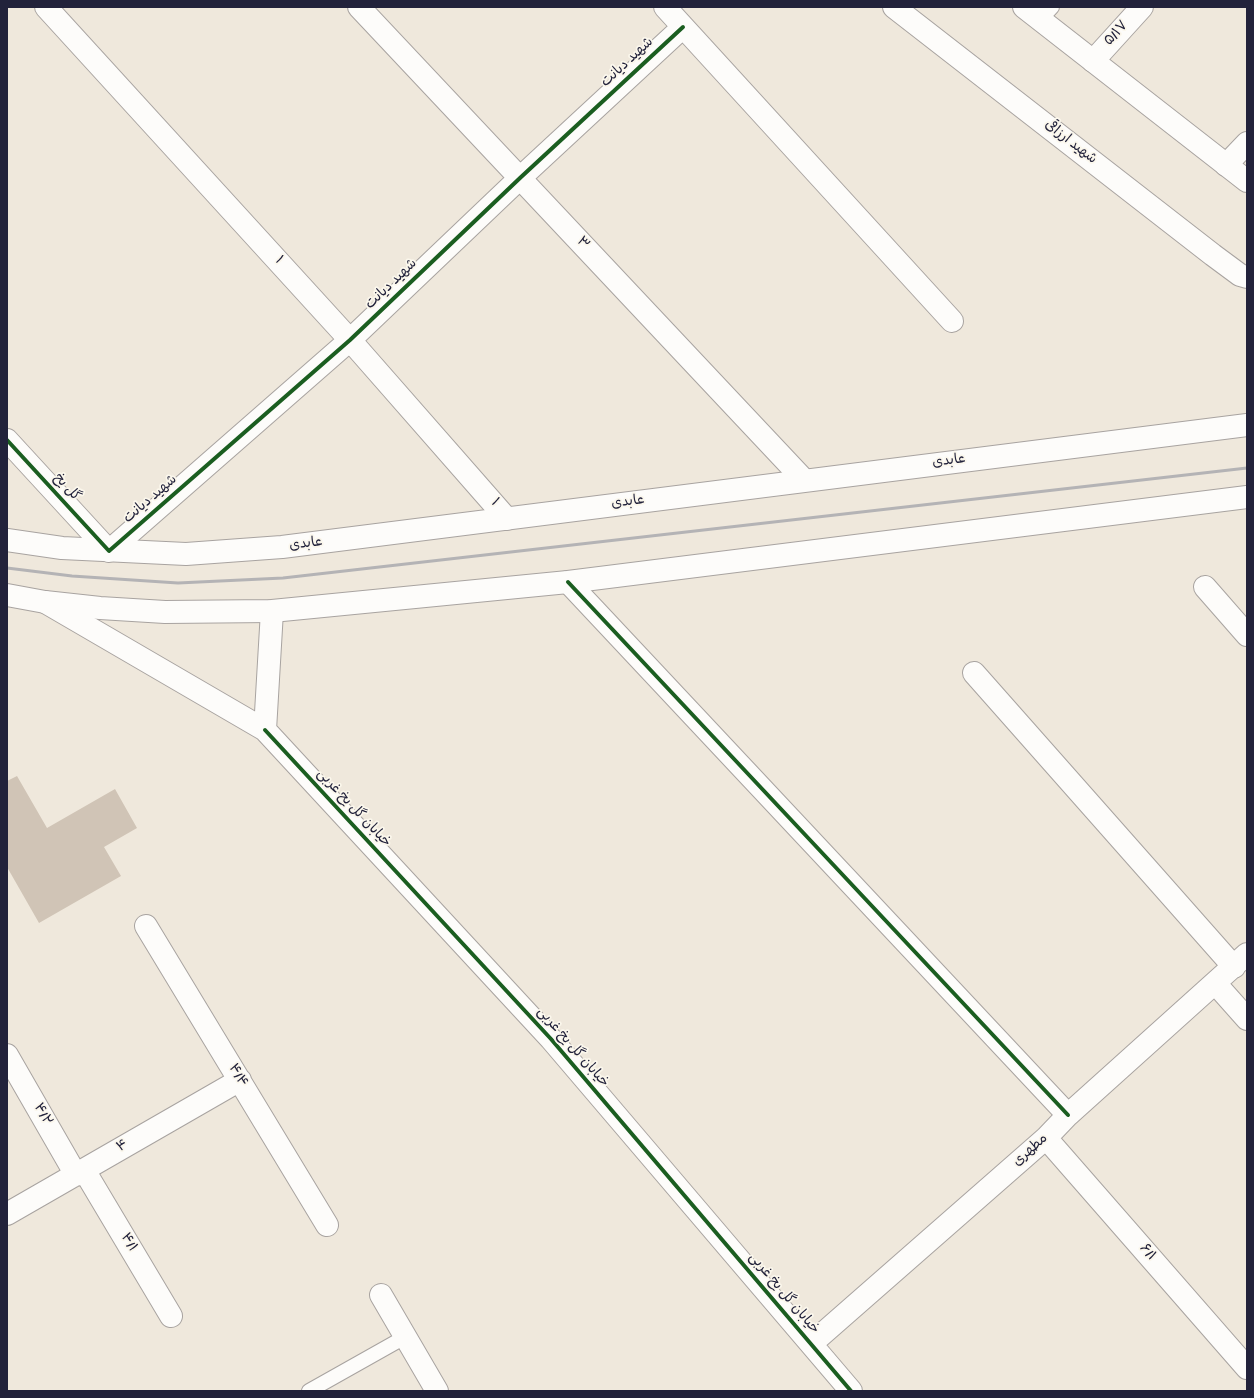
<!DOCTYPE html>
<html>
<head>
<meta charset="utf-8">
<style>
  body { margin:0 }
  #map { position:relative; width:1254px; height:1398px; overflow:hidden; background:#efe8dc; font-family:"Gochi Hand",sans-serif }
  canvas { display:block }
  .frame { position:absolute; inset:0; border:8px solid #22223b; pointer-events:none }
</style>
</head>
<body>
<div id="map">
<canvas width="1254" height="1398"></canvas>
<div class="frame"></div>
</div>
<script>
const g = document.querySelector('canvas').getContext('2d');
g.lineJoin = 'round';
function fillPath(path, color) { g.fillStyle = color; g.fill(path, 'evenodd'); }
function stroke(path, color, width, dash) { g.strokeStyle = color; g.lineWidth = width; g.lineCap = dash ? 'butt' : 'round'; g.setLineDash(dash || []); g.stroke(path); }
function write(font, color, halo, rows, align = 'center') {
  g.font = font + ' "Gochi Hand","Playpen Sans Arabic",sans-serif'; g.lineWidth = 3.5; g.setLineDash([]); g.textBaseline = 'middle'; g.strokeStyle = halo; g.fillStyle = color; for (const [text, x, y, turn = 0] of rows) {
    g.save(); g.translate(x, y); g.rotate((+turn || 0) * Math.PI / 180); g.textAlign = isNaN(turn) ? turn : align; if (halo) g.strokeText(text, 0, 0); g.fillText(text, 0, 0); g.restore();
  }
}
const building = new Path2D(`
  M17,776L47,828L115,789L137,828L104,847L121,876L39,923L7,867V781Z`);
const service = new Path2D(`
  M1040,20L1052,7
  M309,1391L405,1337`);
const minor = new Path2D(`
  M46,7L350,340L507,519
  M359,7L804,480
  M665,7L952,321
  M1093,61L1142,7
  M1226,165L1247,143
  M7,440L109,551L350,340L520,178L683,27
  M568,582L1068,1115
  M1205,587L1247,635
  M45,602L265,730L272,611
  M974,673L1234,967
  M265,730L551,1039L851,1391
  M146,926L327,1225
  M1215,983L1247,1019
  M7,1055L76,1175
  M1046,1138L1247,1368
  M84,1170L171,1316
  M7,1214L240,1080
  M381,1295L437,1391
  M811,1344L1046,1138L1068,1115L1247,954`);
const tertiary = new Path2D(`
  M894,7L1213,255L1240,275L1247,277
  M1024,7L1247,181`);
const secondary = new Path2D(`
  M7,540L62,548L186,554L282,547L1247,425
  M7,595L45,602L100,608L165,612L272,611L568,582L1247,497`);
const rail = new Path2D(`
  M7,568L72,576L178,583L283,578L1247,468`);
const cycleway = new Path2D(`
  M7,440L109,551L350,340L520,178L683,27
  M568,582L1068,1115
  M265,730L551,1039L851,1391`);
const streetNames = [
  ["۵/۱۷",1117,34,-48],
  ["شهید دیانت",628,63,-43],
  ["شهید ارزاقی",1070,143,38],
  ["۳",582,244,47],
  ["۱",278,261,48],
  ["شهید دیانت",392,285,-44],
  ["عابدی",949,462,-7],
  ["گل یخ",66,488,48],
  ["شهید دیانت",151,500,-41],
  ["۱",494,503,49],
  ["عابدی",628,503,-7],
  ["عابدی",306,545,-7],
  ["خیابان گل یخ غربی",353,809,47],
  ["خیابان گل یخ غربی",572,1048,49],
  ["۴/۴",237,1076,59],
  ["۴/۲",42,1115,60],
  ["۴",123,1147,-30],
  ["مطهری",1031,1151,-42],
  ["۴/۱",128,1243,59],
  ["۶/۱",1147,1253,49],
  ["خیابان گل یخ غربی",783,1294,50]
];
fillPath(building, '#d0c4b6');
stroke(service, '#a8a3a0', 16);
stroke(minor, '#a8a3a0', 24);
stroke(tertiary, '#a8a3a0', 24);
stroke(secondary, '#a8a3a0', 24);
stroke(service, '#fdfcfa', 14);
stroke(minor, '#fdfcfa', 22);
stroke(tertiary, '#fdfcfa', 22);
stroke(secondary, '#fdfcfa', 22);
stroke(rail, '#b4b3b5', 3);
stroke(cycleway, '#1b5e20', 4);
write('14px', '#22223b', '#fbf7ec', streetNames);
</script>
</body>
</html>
